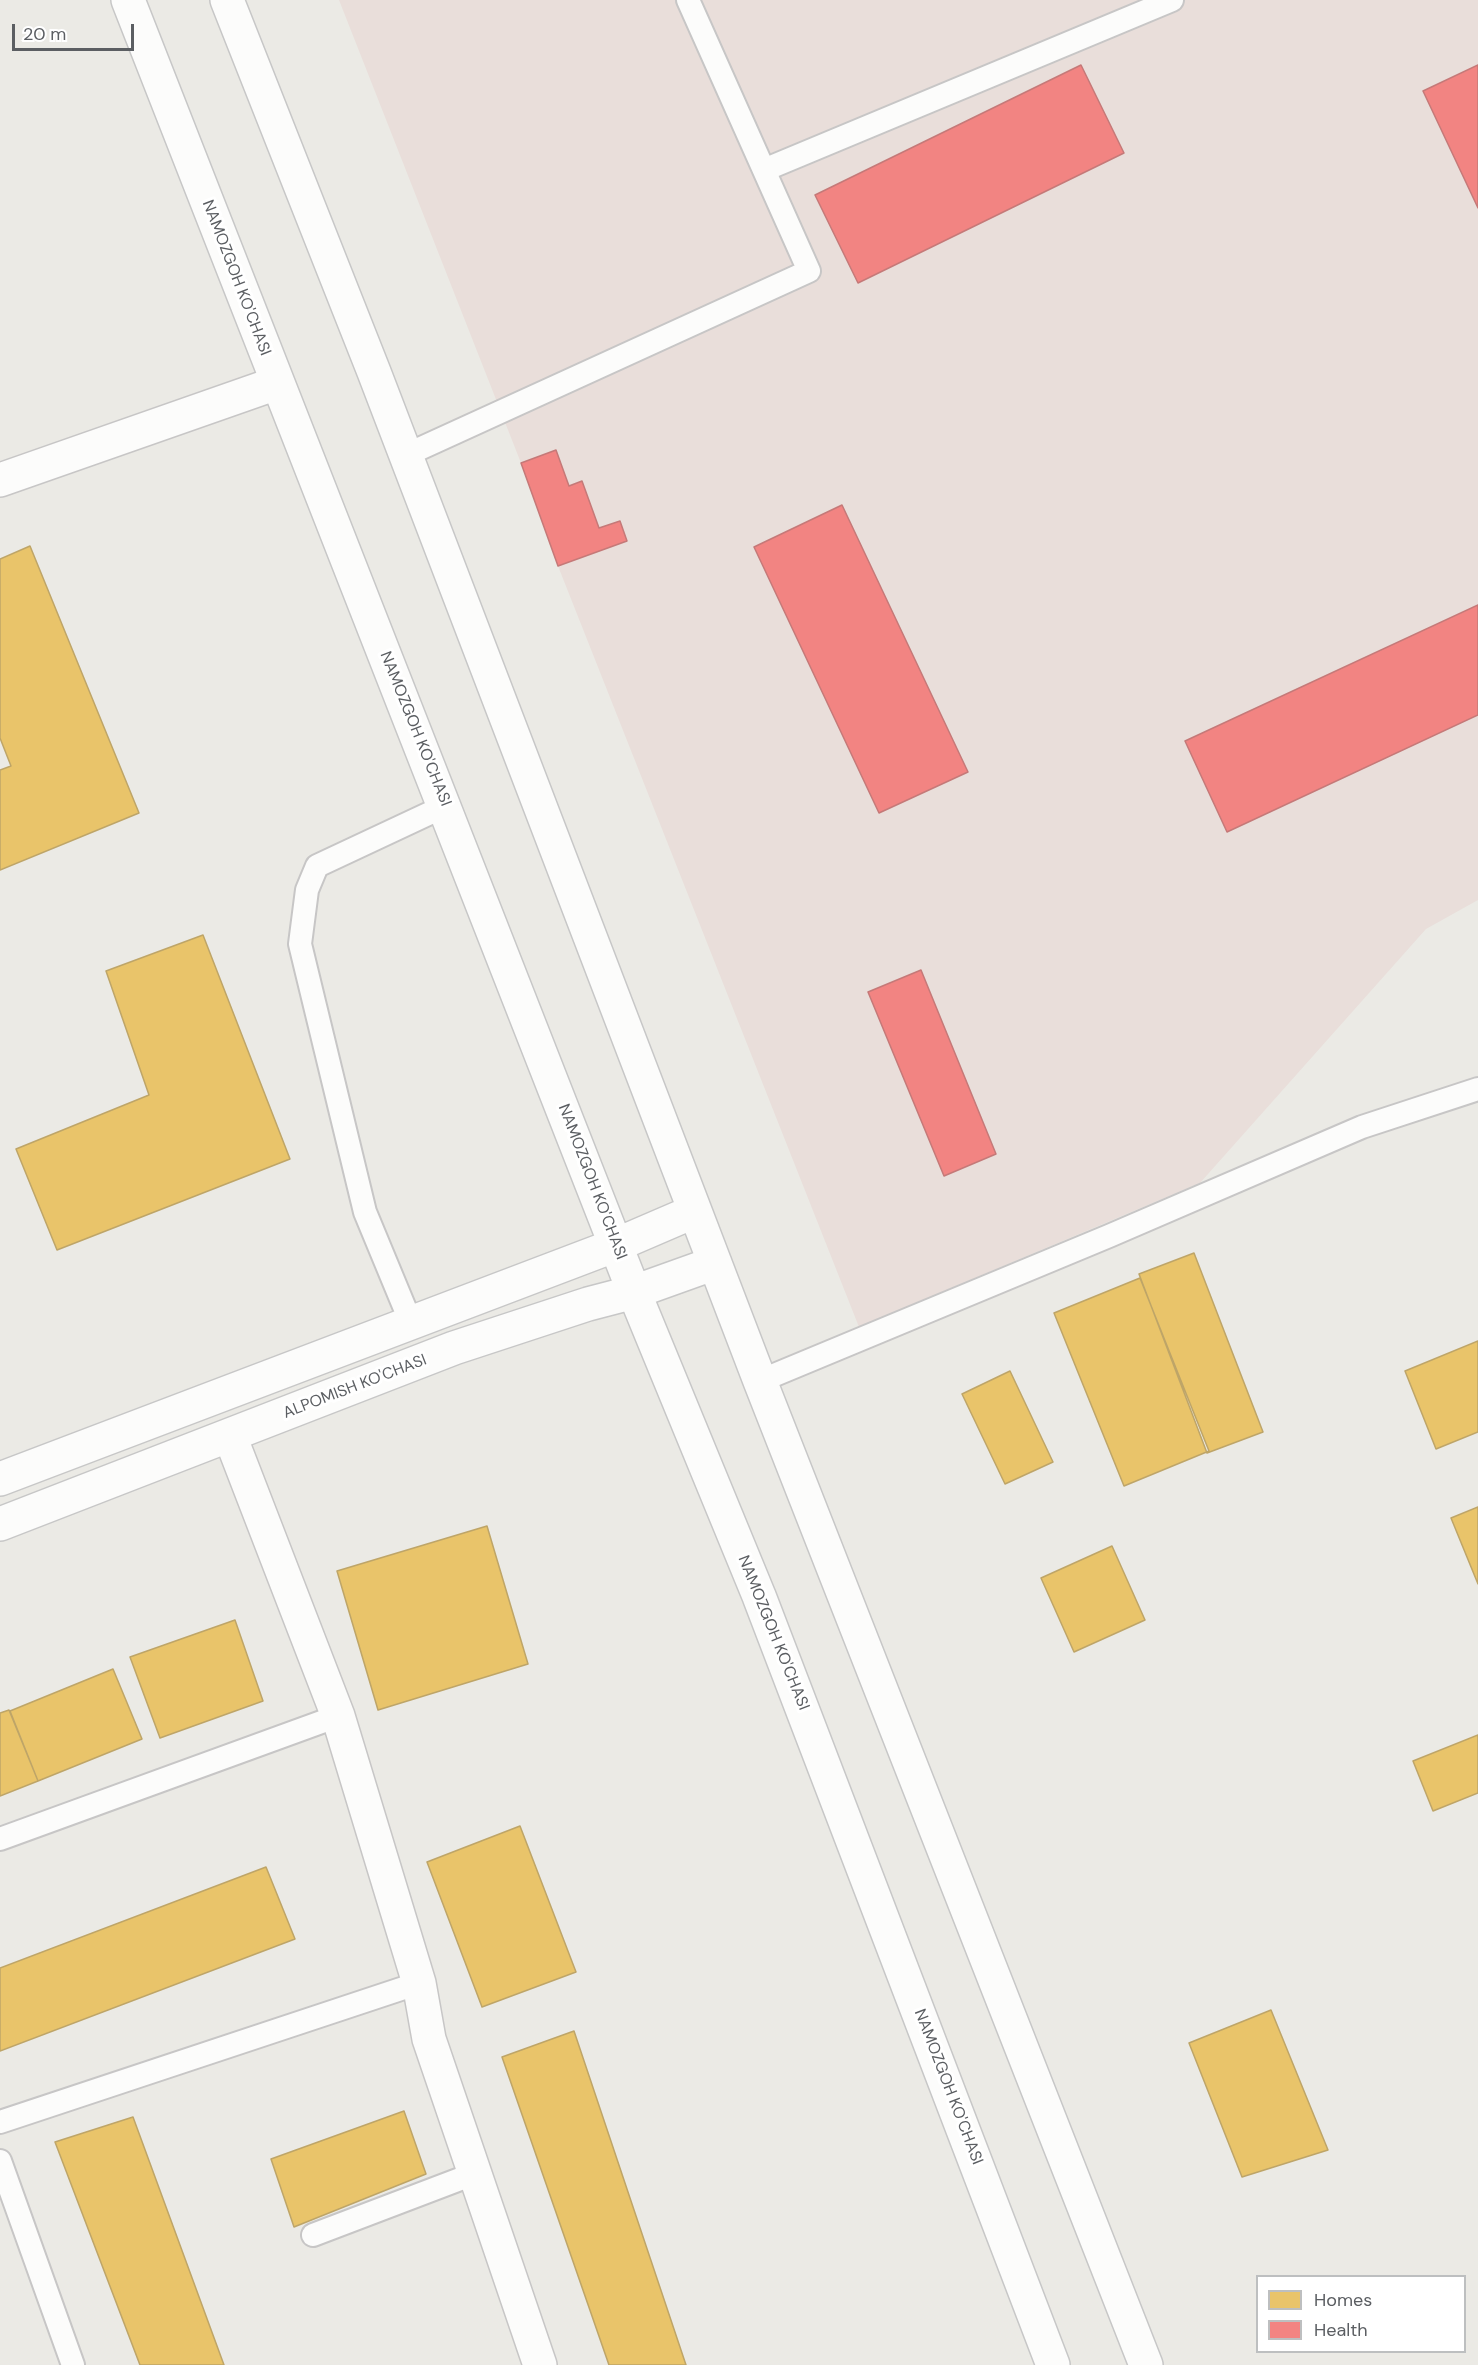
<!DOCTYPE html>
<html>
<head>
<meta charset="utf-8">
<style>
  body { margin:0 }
  #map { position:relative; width:1478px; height:2365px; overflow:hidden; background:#ebeae5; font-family:"DM Sans",sans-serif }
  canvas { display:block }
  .legend { position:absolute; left:1256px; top:2275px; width:210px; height:78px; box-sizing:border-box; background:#fff; border:2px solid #bdbfc0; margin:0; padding:8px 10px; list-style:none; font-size:18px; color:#5b5e62 }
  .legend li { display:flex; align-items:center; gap:12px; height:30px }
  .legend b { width:30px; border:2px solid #bdbfc0 }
  .scale { position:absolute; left:12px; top:24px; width:122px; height:27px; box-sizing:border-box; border:3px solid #5b5e62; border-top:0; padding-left:8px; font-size:18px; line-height:21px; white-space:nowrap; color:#5b5e62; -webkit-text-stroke:4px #fff; paint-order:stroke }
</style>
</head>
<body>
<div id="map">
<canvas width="1478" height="2365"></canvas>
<ul class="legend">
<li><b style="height:16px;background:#e9c46a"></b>Homes</li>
<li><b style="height:16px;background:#f28482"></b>Health</li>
</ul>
<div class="scale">20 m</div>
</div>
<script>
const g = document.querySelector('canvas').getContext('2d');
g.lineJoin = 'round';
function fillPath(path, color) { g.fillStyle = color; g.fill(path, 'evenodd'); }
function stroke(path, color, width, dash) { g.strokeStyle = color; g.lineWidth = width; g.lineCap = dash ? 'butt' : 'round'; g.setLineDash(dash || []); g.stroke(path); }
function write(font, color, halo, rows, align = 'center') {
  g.font = font + ' "DM Sans",sans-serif'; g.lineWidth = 6; g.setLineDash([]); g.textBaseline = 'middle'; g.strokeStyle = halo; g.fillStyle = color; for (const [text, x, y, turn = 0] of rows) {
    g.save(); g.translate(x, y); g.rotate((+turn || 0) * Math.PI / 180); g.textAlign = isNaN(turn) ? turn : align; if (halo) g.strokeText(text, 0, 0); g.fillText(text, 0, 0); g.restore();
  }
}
const medical = new Path2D(`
  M339,0H1478V900L1426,929L1200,1183L859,1327L558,566L521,463Z`);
const homes = new Path2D(`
  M30,546L139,813L0,870V770L11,766L0,738V559Z
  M203,935L290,1159L57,1250L16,1149L149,1095L106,971Z
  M1194,1253L1263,1432L1207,1453L1139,1274Z
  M1140,1278L1209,1451L1124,1486L1054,1313Z
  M1478,1341V1432L1436,1449L1405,1371Z
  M1010,1371L1053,1462L1005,1484L962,1394Z
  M1478,1507V1584L1451,1518Z
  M487,1526L528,1664L378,1710L337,1571Z
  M1112,1546L1145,1620L1074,1652L1041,1578Z
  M235,1620L263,1701L160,1738L130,1657Z
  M113,1669L142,1739L38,1781L10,1711Z
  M9,1710L38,1781L0,1796V1713Z
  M1478,1735V1793L1433,1811L1413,1761Z
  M520,1826L576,1972L482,2007L427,1862Z
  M266,1867L295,1939L0,2051V1968Z
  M1271,2010L1328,2150L1242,2177L1189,2043Z
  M574,2031L686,2365H609L502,2057Z
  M404,2111L426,2174L294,2227L271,2159Z
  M133,2117L224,2365H140L55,2142Z`);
const health = new Path2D(`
  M1081,65L1124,153L858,283L815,195Z
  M1478,65V208L1423,91Z
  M556,450L569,486L582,481L599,528L620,521L627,541L558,566L521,463Z
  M842,505L968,772L879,813L754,547Z
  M1478,605V715L1227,832L1185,741Z
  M921,970L996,1154L944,1176L868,992Z`);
const service = new Path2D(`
  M764,170L1172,0
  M406,455L809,271L688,0
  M411,1323L365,1212L300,944L307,890L317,866L445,806
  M760,1381L1109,1236L1362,1127L1478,1089
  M0,1839L338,1716
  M0,2122L419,1983
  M0,2161L73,2365
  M313,2235L476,2173`);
const minor = new Path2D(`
  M0,480L277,383
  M230,1436L338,1716L419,1983L429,2039L540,2365`);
const secondary = new Path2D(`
  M128,0L634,1292L759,1596L1053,2365
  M227,0L374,372L760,1381L1146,2365
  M0,1479L616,1245L695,1211
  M0,1524L454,1348L588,1304L634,1292L715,1263`);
const streetNames = [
  ["NAMOZGOH KO'CHASI",236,278,69],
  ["NAMOZGOH KO'CHASI",415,729,68],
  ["NAMOZGOH KO'CHASI",592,1182,69],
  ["ALPOMISH KO'CHASI",355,1387,-21],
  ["NAMOZGOH KO'CHASI",773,1633,68],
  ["NAMOZGOH KO'CHASI",948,2087,69]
];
fillPath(medical, '#e9deda');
fillPath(homes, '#e9c46a');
stroke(homes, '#bea568', 1.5);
fillPath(health, '#f28482');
stroke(health, '#c57978', 1.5);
stroke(service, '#c7c6c6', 26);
stroke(minor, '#c7c6c6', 36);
stroke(secondary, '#c7c7c7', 36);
stroke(service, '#fcfcfb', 22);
stroke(minor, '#fcfcfb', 33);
stroke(secondary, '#fcfcfb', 33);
write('16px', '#5b5e62', '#fff', streetNames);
</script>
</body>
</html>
